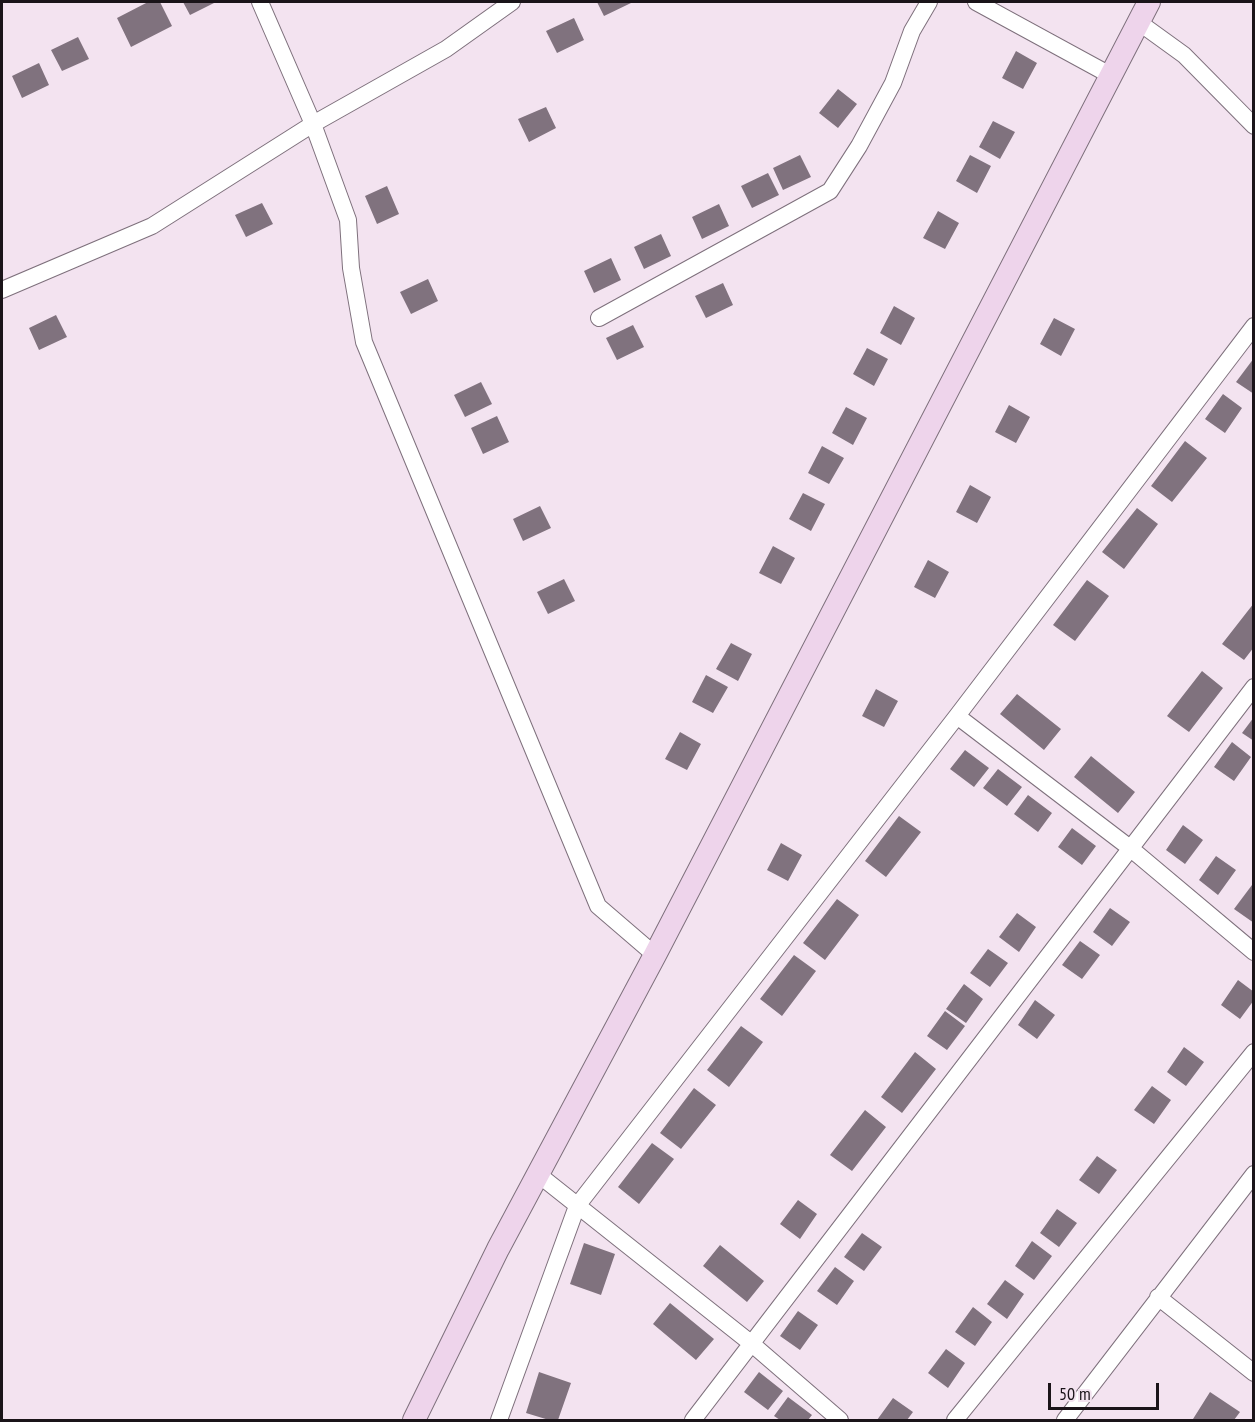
<!DOCTYPE html>
<html>
<head>
<meta charset="utf-8">
<style>
  body { margin:0 }
  #map { position:relative; width:1255px; height:1422px; overflow:hidden; background:#f3e3f0; font-family:"PT Sans Narrow",sans-serif }
  canvas { display:block }
  .frame { position:absolute; inset:0; border:3px solid #1a1419; pointer-events:none }
  .scale { position:absolute; left:1048px; top:1383px; width:111px; height:27px; box-sizing:border-box; border:3px solid #1a1419; border-top:0; padding-left:8px; font-size:18px; line-height:21px; white-space:nowrap; color:#1a1419; -webkit-text-stroke:4px #f3e3f0; paint-order:stroke }
</style>
</head>
<body>
<div id="map">
<canvas width="1255" height="1422"></canvas>
<div class="frame"></div>
<div class="scale">50 m</div>
</div>
<script>
const g = document.querySelector('canvas').getContext('2d');
g.lineJoin = 'round';
function fillPath(path, color) { g.fillStyle = color; g.fill(path, 'evenodd'); }
function stroke(path, color, width, dash) { g.strokeStyle = color; g.lineWidth = width; g.lineCap = dash ? 'butt' : 'round'; g.setLineDash(dash || []); g.stroke(path); }
const building = new Path2D(`
  M148,2H160L172,26L131,47L117,18Z
  M183,2H216L190,15Z
  M597,2H630L631,3L604,16Z
  M574,18L584,40L557,53L546,31Z
  M78,37L89,59L62,71L51,50Z
  M1016,51L1037,63L1023,89L1002,78Z
  M39,63L49,85L22,98L12,76Z
  M838,89L857,104L838,128L819,113Z
  M546,107L556,128L529,142L518,119Z
  M993,121L1015,132L1000,159L979,147Z
  M800,155L811,177L783,190L773,168Z
  M970,155L991,166L977,193L956,181Z
  M768,173L779,195L752,208L741,186Z
  M387,186L399,214L377,224L365,196Z
  M262,203L273,224L246,237L235,215Z
  M719,204L729,226L702,239L692,217Z
  M938,211L959,223L945,249L923,238Z
  M661,234L671,256L644,269L634,247Z
  M611,258L621,280L594,293L584,271Z
  M428,279L438,301L411,314L400,292Z
  M723,283L733,305L706,318L695,296Z
  M894,306L915,318L901,345L880,333Z
  M56,315L67,337L39,350L29,328Z
  M1054,318L1075,329L1061,356L1040,344Z
  M633,325L644,347L617,360L606,338Z
  M867,348L888,359L874,386L853,374Z
  M1254,358V394L1236,382Z
  M481,382L492,404L465,417L454,395Z
  M1223,394L1242,408L1225,433L1205,419Z
  M1009,405L1030,417L1016,443L995,432Z
  M846,407L867,418L853,445L832,433Z
  M497,416L509,442L483,454L471,428Z
  M1185,441L1207,458L1172,502L1151,486Z
  M822,446L844,458L829,484L808,473Z
  M970,485L991,497L977,523L956,512Z
  M803,493L825,504L811,531L789,519Z
  M540,506L551,528L523,541L513,519Z
  M1137,508L1158,524L1124,569L1102,552Z
  M773,546L795,558L781,584L759,573Z
  M928,560L949,572L935,598L914,587Z
  M564,579L575,601L548,614L537,592Z
  M1087,580L1109,596L1075,641L1053,625Z
  M1254,603V647L1244,660L1222,644Z
  M731,643L752,654L738,681L716,669Z
  M1202,671L1223,688L1189,732L1167,716Z
  M706,675L728,687L713,713L692,702Z
  M876,689L898,701L884,727L862,716Z
  M1017,694L1061,729L1044,750L1000,714Z
  M1254,717V741L1242,733Z
  M680,732L701,744L687,770L665,759Z
  M1232,742L1251,757L1234,781L1214,767Z
  M965,750L989,768L974,787L950,769Z
  M1091,756L1135,792L1118,813L1074,777Z
  M998,769L1022,787L1007,806L983,788Z
  M1028,795L1052,813L1038,832L1014,814Z
  M899,816L921,832L886,877L865,861Z
  M1183,825L1203,840L1185,864L1166,850Z
  M1072,828L1096,846L1082,865L1058,847Z
  M781,843L802,855L788,881L767,870Z
  M1216,856L1236,870L1218,895L1199,880Z
  M1252,885L1254,886V923L1234,909Z
  M837,899L859,915L825,960L803,943Z
  M1110,908L1130,922L1112,946L1093,932Z
  M1017,913L1036,927L1019,952L999,937Z
  M1080,941L1100,955L1082,979L1062,965Z
  M988,949L1008,963L990,987L970,973Z
  M794,955L816,971L782,1016L760,999Z
  M1238,980L1254,992V1000L1240,1019L1221,1005Z
  M964,984L983,999L966,1023L946,1009Z
  M1035,1000L1055,1015L1037,1039L1018,1025Z
  M945,1011L965,1026L947,1050L927,1036Z
  M741,1026L763,1042L729,1087L707,1070Z
  M1184,1047L1204,1062L1186,1086L1167,1072Z
  M915,1052L936,1069L902,1113L881,1097Z
  M1152,1086L1171,1100L1154,1124L1134,1110Z
  M694,1088L716,1105L681,1149L660,1133Z
  M865,1110L886,1127L852,1171L830,1155Z
  M652,1143L674,1159L639,1204L618,1187Z
  M1097,1156L1117,1170L1099,1194L1079,1180Z
  M798,1200L817,1214L800,1239L780,1224Z
  M1057,1209L1077,1223L1059,1247L1040,1233Z
  M862,1233L882,1247L864,1271L844,1257Z
  M1032,1241L1052,1256L1034,1280L1015,1266Z
  M584,1243L615,1254L601,1295L570,1284Z
  M720,1245L764,1281L747,1302L703,1266Z
  M835,1267L854,1281L837,1305L817,1291Z
  M1005,1280L1024,1294L1007,1319L987,1304Z
  M670,1303L714,1339L696,1360L653,1324Z
  M973,1307L992,1322L975,1346L955,1332Z
  M798,1311L818,1325L800,1350L780,1336Z
  M946,1349L965,1363L948,1388L928,1373Z
  M539,1372L571,1383L558,1420H549L526,1413Z
  M759,1372L783,1391L768,1410L744,1392Z
  M1210,1392L1240,1412L1234,1420L1193,1419Z
  M788,1397L812,1415L808,1420H780L774,1416Z
  M893,1398L913,1412L907,1420H877Z`);
const street = new Path2D(`
  M260,2L313,124L348,220L351,268L364,342L598,906L655,955
  M976,2L1110,75
  M1137,21L1184,55L1254,126
  M2,290L152,226L313,124L446,49L512,2
  M599,318L830,191L859,146L893,83L912,31L929,2
  M957,716L1130,848L1254,952
  M539,1175L752,1344L840,1420
  M1158,1297L1254,1373
  M499,1420L577,1206L957,716L1254,326
  M693,1420L1254,687
  M955,1420L1254,1052
  M1065,1420L1254,1174`);
const secondary = new Path2D(`
  M414,1420L498,1249L655,955L1149,2`);
fillPath(building, '#80727e');
stroke(street, '#7e707c', 18);
stroke(secondary, '#7e707c', 24);
stroke(street, '#fff', 16);
stroke(secondary, '#eed4eb', 22);
</script>
</body>
</html>
